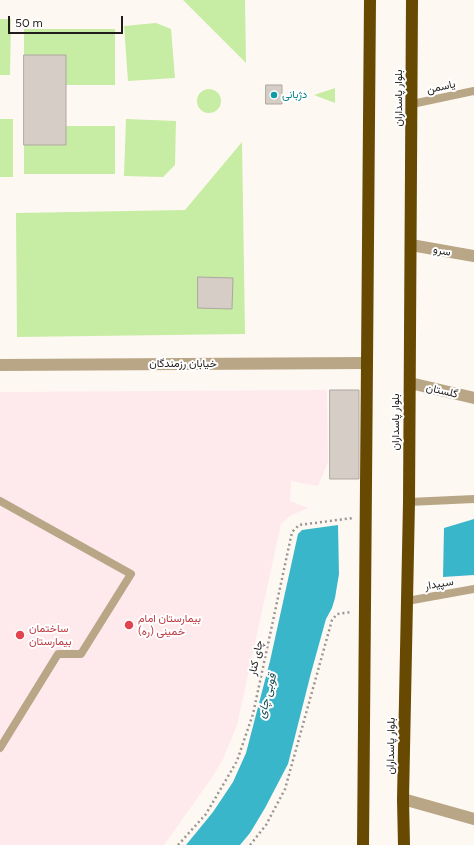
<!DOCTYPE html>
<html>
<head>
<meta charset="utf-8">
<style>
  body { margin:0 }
  #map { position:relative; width:474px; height:845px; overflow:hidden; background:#fef8f2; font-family:Figtree,sans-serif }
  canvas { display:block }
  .scale { position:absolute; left:8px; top:16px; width:115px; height:18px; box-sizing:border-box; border:2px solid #1f1c1a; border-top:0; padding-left:5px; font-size:12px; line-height:14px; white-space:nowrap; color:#1f1c1a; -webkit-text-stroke:3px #fff; paint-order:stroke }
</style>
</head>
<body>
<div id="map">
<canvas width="474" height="845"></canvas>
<div class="scale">50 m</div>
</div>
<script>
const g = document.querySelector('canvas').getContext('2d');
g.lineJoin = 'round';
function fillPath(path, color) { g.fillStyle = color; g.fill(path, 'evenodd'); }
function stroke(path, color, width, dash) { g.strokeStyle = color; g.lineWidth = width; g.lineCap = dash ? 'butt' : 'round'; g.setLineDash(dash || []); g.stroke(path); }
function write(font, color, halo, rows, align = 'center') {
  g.font = font + ' Figtree,Vazirmatn,sans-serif'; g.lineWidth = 4; g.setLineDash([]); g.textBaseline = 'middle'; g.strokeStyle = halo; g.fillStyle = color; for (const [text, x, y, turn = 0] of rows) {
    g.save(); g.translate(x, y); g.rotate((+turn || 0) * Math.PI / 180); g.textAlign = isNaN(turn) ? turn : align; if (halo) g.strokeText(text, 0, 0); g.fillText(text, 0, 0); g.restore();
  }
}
const medical = new Path2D(`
  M327,390L328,462L318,486L291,481L290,501L308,508L290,516L281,524L237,725L223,759L213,776L164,845H0V392Z`);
const green = new Path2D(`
  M183,0H245L246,63Z
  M0,19H11L10,75H0Z
  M156,23L171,29L175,78L128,81L124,26Z
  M24,29H115V85H66V55H24Z
  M335,88V103L314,95Z
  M197 101a12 12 0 1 1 24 0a12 12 0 1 1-24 0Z
  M0,119H13V177H0Z
  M126,119L176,121L175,165L163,177L124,176Z
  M66,126H115V174H24V145H66Z
  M242,142L245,334L17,337L16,213L185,210Z`);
const water = new Path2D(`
  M474,519V575L443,577L444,528Z
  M338,525L339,574L335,598L332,608L326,619L311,673L288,764L265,808L250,833L240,845H186L213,812L233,782L246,753L270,661L298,534L302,530Z`);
const building = new Path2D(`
  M24,55H66V145H24Z
  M266,85H282V104H266Z
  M198,277L233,278L232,309L198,308Z
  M330,390H359V479H330Z`);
const path = new Path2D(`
  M178,845L206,814L237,761L253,714L292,532L299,525L353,518
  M250,845L266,825L285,789L332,620L337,614L352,612`);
const lane = new Path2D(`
  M412,104L474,91
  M0,501L131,574L81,654H58L0,748
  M409,502L474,499
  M407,601L474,589`);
const street = new Path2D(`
  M411,245L474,256
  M0,365L366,363
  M410,383L474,398
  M403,799L474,819`);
const highway = new Path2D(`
  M363,845L370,0
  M404,845L403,799L409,502L412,0`);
const markers = [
  [274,95,4,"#0f9aa8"],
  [129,625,5,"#e0444e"],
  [20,635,5,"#e0444e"]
];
const streetNames = [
  ["یاسمن",441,87,-12],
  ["بلوار پاسداران",399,98,-90],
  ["سرو",442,251,10],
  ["خیابان رزمندگان",183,364],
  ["گلستان",442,391,13],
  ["بلوار پاسداران",396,422,-90],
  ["سپیدار",439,584,-10],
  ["چای کنار",256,658,-78],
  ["بلوار پاسداران",391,746,-89]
];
const cultureNames = [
  ["دژبانی",282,95]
];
const healthNames = [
  ["بیمارستان امام",138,619],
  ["خمینی (ره)",138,632],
  ["ساختمان",29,629],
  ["بیمارستان",29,642]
];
const waterNames = [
  ["قوبی چای",267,696,-75]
];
fillPath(medical, '#fee9ec');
fillPath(green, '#c7eca3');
fillPath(water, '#3ab6ca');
fillPath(building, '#d5cdc6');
stroke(building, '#aea7a0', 1);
stroke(path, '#9a9591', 2.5, [2, 3]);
stroke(lane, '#b9a686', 8);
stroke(street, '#b9a686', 12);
stroke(highway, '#684902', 12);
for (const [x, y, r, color] of markers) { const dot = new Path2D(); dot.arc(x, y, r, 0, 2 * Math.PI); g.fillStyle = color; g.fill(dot); stroke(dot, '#fff', 1.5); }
write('11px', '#1f1c1a', '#fff', streetNames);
write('11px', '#0d838f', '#fff', cultureNames, 'left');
write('11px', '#be3a42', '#fff', healthNames, 'left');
write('italic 12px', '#1a4d56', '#fff', waterNames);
</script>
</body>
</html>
